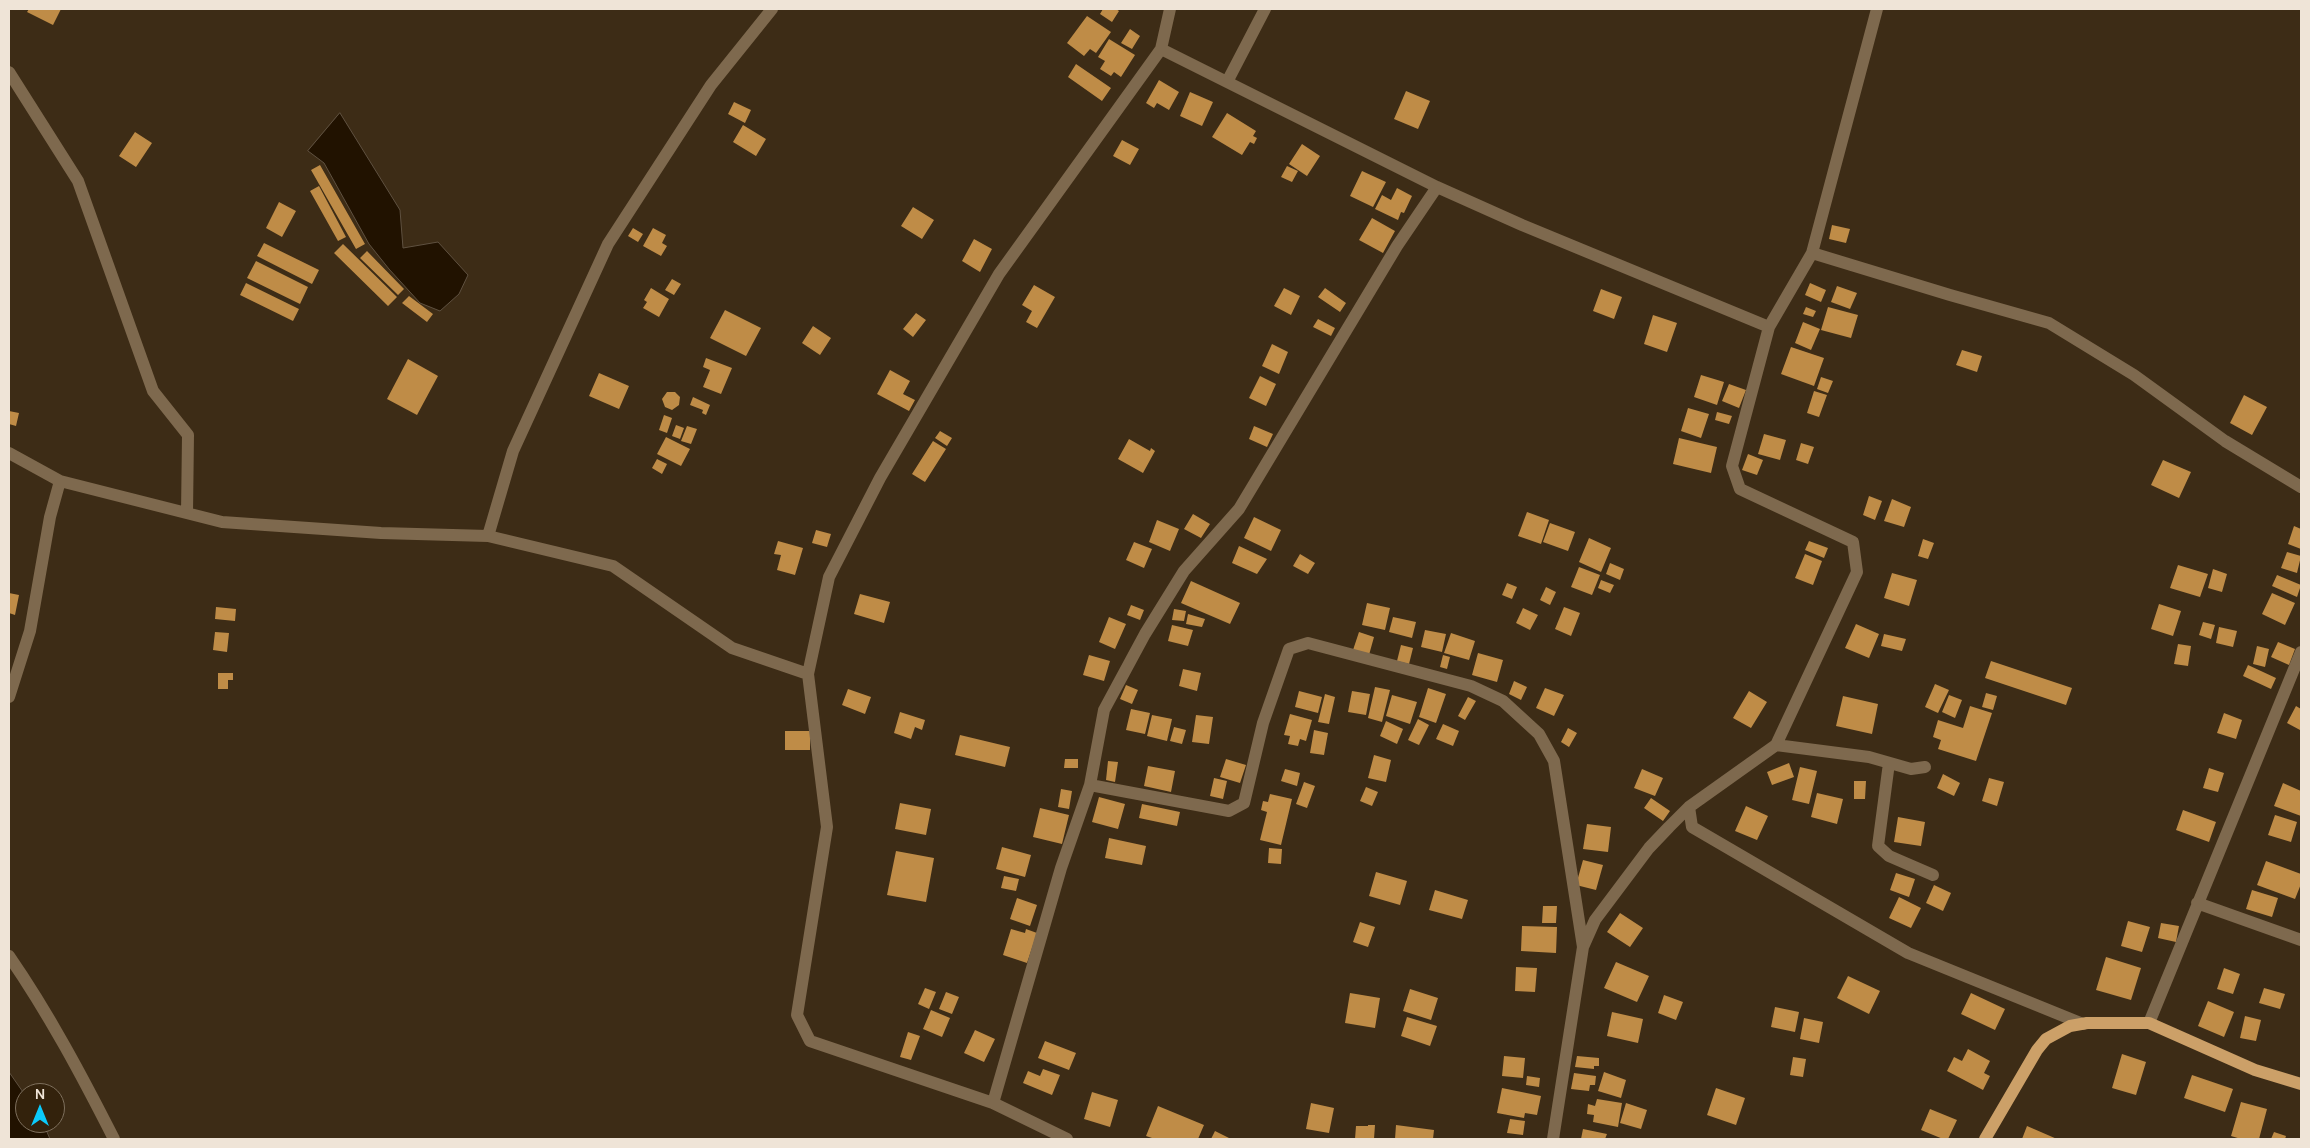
<!DOCTYPE html>
<html>
<head>
<meta charset="utf-8">
<style>
  body { margin:0 }
  #map { position:relative; width:2310px; height:1148px; overflow:hidden; background:#3d2c16; font-family:Manrope,sans-serif }
  canvas { display:block }
  .frame { position:absolute; inset:0; border:10px solid #efe4d7; pointer-events:none }
  .north { position:absolute; left:15px; top:1083px; width:50px; height:50px; box-sizing:border-box; background:#33220c; border:1px solid #7e705d; border-radius:50%; rotate:0deg; font-size:14px; font-weight:700; line-height:20px; text-align:center; color:#efe4d7 }
  .north::after { content:''; display:block; margin:auto; width:18px; height:22px; background:#0bcafa; clip-path:polygon(50% 0,100% 100%,50% 72%,0 100%) }
</style>
</head>
<body>
<div id="map">
<canvas width="2310" height="1148"></canvas>
<div class="frame"></div>
<div class="north">N</div>
</div>
<script>
const g = document.querySelector('canvas').getContext('2d');
g.lineJoin = 'round';
function fillPath(path, color) { g.fillStyle = color; g.fill(path, 'evenodd'); }
function stroke(path, color, width, dash) { g.strokeStyle = color; g.lineWidth = width; g.lineCap = dash ? 'butt' : 'round'; g.setLineDash(dash || []); g.stroke(path); }
const water = new Path2D(`
  M340,113L400,210L403,248L438,242L468,275L459,294L440,311L420,303L389,269L369,244L324,163L308,151Z
  M9,1072L25,1095V1123H43L50,1139H9Z`);
const building = new Path2D(`
  M29,9H61L53,25L27,12Z
  M1103,9H1116L1119,11L1112,22L1100,14Z
  M1087,16L1111,32L1096,53L1090,49L1084,56L1067,43Z
  M1130,29L1140,36L1132,49L1121,43Z
  M1109,39L1135,55L1121,77L1114,72L1111,76L1100,69L1105,61L1098,57Z
  M1076,64L1111,88L1102,101L1068,77Z
  M1159,80L1179,92L1169,110L1157,103L1154,108L1146,103Z
  M1406,91L1430,101L1418,129L1394,119Z
  M1190,92L1213,102L1202,126L1180,116Z
  M734,102L751,110L745,123L728,114Z
  M1227,113L1256,131L1253,136L1257,138L1254,144L1250,142L1242,155L1212,137Z
  M743,125L766,139L756,156L733,142Z
  M135,132L152,143L136,167L119,156Z
  M1122,140L1139,149L1130,165L1113,156Z
  M1302,144L1320,156L1307,176L1289,164Z
  M320,165L365,244L356,249L311,170Z
  M1287,166L1298,171L1292,182L1281,177Z
  M1362,171L1386,182L1373,207L1350,196Z
  M319,186L346,237L338,241L310,191Z
  M1397,188L1412,196L1404,213L1401,212L1398,220L1375,209L1382,195L1391,200Z
  M279,202L296,211L282,237L266,228Z
  M913,207L934,220L922,239L901,226Z
  M1372,218L1395,231L1383,253L1359,240Z
  M1832,225L1850,229L1846,243L1829,239Z
  M633,228L643,234L638,242L628,236Z
  M653,228L666,235L662,243L667,246L661,256L643,246Z
  M974,239L992,249L980,272L962,261Z
  M264,243L319,270L312,284L257,256Z
  M343,244L397,297L388,306L334,253Z
  M367,251L404,289L398,295L360,258Z
  M256,261L308,287L300,304L247,278Z
  M672,279L681,284L674,295L665,290Z
  M246,283L299,309L293,321L240,295Z
  M1810,283L1826,290L1821,302L1805,295Z
  M1034,285L1055,297L1037,328L1026,322L1032,311L1022,305Z
  M1837,286L1857,293L1850,309L1831,302Z
  M651,288L669,299L659,317L643,308L647,302L644,300Z
  M1284,288L1300,296L1291,315L1274,306Z
  M1325,288L1346,303L1340,312L1318,297Z
  M1601,289L1622,297L1614,319L1593,311Z
  M409,296L433,314L427,322L402,303Z
  M1806,307L1816,311L1813,317L1803,314Z
  M1828,307L1858,315L1851,338L1821,330Z
  M725,310L761,328L746,356L710,338Z
  M916,313L926,320L913,337L903,329Z
  M1653,315L1677,323L1667,352L1644,344Z
  M1318,319L1335,328L1331,336L1313,327Z
  M1803,322L1820,329L1811,350L1795,343Z
  M813,326L831,338L820,355L802,343Z
  M1272,344L1288,352L1279,374L1262,366Z
  M1791,347L1824,358L1814,386L1781,374Z
  M1962,350L1982,356L1977,372L1956,365Z
  M706,358L732,368L721,394L703,387L710,370L703,367Z
  M408,359L438,376L417,415L387,399Z
  M890,370L910,381L903,394L915,400L909,411L877,394Z
  M599,373L629,386L619,409L589,396Z
  M1701,375L1724,382L1717,405L1694,397Z
  M1260,376L1276,384L1266,406L1249,398Z
  M1821,377L1833,381L1828,393L1817,389Z
  M1729,384L1746,390L1739,408L1722,401Z
  M1814,391L1827,395L1819,417L1807,413Z
  M667,392H675L680,397L679,405L672,410L665,407L662,399Z
  M2244,395L2267,407L2252,435L2230,423Z
  M693,397L710,405L706,415L702,413L703,410L690,405Z
  M1688,408L1709,414L1701,438L1681,431Z
  M9,411L19,413L16,426L9,424Z
  M1717,412L1732,416L1729,424L1715,420Z
  M664,415L672,418L667,433L659,430Z
  M676,425L684,428L680,439L672,436Z
  M687,426L697,429L691,444L681,441Z
  M1254,426L1273,434L1267,447L1249,439Z
  M940,431L952,438L947,446L935,438Z
  M1764,434L1786,440L1780,460L1758,454Z
  M666,437L690,449L681,466L657,454Z
  M1679,438L1717,447L1711,473L1673,464Z
  M1129,439L1150,451L1151,448L1155,451L1143,473L1118,459Z
  M933,441L946,449L925,482L912,474Z
  M1801,443L1814,447L1808,464L1796,460Z
  M1748,454L1763,460L1757,475L1742,470Z
  M657,459L667,464L662,474L652,468Z
  M2163,460L2191,472L2179,498L2151,485Z
  M1869,496L1882,501L1875,520L1863,515Z
  M1892,499L1911,507L1904,527L1884,521Z
  M1527,512L1549,520L1541,544L1518,536Z
  M1193,514L1210,524L1201,538L1184,529Z
  M1254,517L1281,530L1271,551L1244,538Z
  M1157,520L1179,529L1170,551L1149,542Z
  M1550,523L1575,532L1568,551L1543,542Z
  M2294,526L2301,529V549L2288,544Z
  M816,530L831,534L827,547L812,543Z
  M1589,538L1611,548L1601,572L1579,562Z
  M1923,539L1934,543L1928,559L1918,556Z
  M778,541L803,548L795,575L777,570L781,555L774,554Z
  M1809,541L1828,548L1824,558L1805,550Z
  M1134,542L1152,549L1144,568L1126,560Z
  M1239,546L1267,559L1257,574L1232,563Z
  M2287,552L2301,556L2297,573L2281,568Z
  M1300,554L1315,563L1308,574L1293,566Z
  M1805,554L1822,561L1813,585L1795,578Z
  M1610,563L1624,569L1620,580L1606,574Z
  M2178,565L2208,574L2200,597L2170,588Z
  M1579,567L1600,575L1592,595L1571,587Z
  M2213,569L2227,574L2222,592L2208,588Z
  M1892,573L1917,580L1909,606L1884,598Z
  M2277,575L2301,585L2297,597L2272,586Z
  M1601,580L1614,585L1610,593L1598,588Z
  M1191,581L1240,603L1230,624L1181,603Z
  M1507,583L1517,587L1512,599L1502,595Z
  M1546,587L1556,592L1550,605L1540,600Z
  M9,593L19,595L15,615L9,613Z
  M2272,593L2295,603L2285,625L2262,614Z
  M860,594L890,602L884,623L854,614Z
  M1367,603L1390,608L1385,630L1362,625Z
  M2159,604L2181,611L2173,636L2151,629Z
  M1131,605L1144,610L1140,620L1127,615Z
  M216,607L236,609L235,621L215,619Z
  M1564,607L1580,613L1571,636L1555,629Z
  M1523,608L1538,615L1530,630L1516,623Z
  M1174,609L1186,611L1184,621L1172,620Z
  M1188,614L1205,619L1202,627L1186,624Z
  M1109,617L1126,624L1115,649L1099,642Z
  M1393,617L1416,622L1412,638L1389,632Z
  M2203,622L2215,625L2211,639L2199,635Z
  M1856,624L1879,634L1869,658L1845,648Z
  M1172,625L1193,630L1188,646L1168,641Z
  M2219,627L2237,631L2233,647L2216,643Z
  M1425,630L1446,634L1442,652L1421,647Z
  M215,632L229,633L227,652L213,650Z
  M1359,632L1374,637L1369,655L1353,650Z
  M1451,633L1475,641L1469,660L1444,653Z
  M1884,634L1906,639L1902,651L1881,646Z
  M2278,642L2295,649L2289,665L2271,657Z
  M2178,644L2191,646L2188,666L2174,664Z
  M1401,645L1413,648L1409,664L1397,661Z
  M2257,646L2269,649L2265,667L2253,664Z
  M1478,653L1503,660L1497,682L1472,675Z
  M1089,655L1110,661L1104,681L1083,675Z
  M1443,655L1450,657L1447,669L1440,667Z
  M1991,661L2072,688L2066,705L1985,678Z
  M2248,665L2276,678L2271,689L2243,676Z
  M1183,669L1201,673L1197,691L1179,686Z
  M218,673H233V680H228V689H218Z
  M1514,681L1527,687L1521,700L1509,694Z
  M1935,684L1949,690L1938,713L1925,707Z
  M1126,685L1138,690L1132,704L1120,699Z
  M1375,687L1390,690L1382,722L1368,718Z
  M1428,688L1446,694L1436,723L1419,717Z
  M1545,688L1564,695L1554,716L1536,708Z
  M848,689L871,697L865,714L842,705Z
  M1299,691L1322,697L1318,713L1295,707Z
  M1352,691L1370,694L1366,715L1348,712Z
  M1749,691L1767,702L1751,728L1733,718Z
  M1986,693L1997,696L1993,710L1982,707Z
  M1325,694L1335,697L1329,724L1318,722Z
  M1392,695L1417,702L1410,724L1386,716Z
  M1949,695L1962,700L1955,718L1942,712Z
  M1843,696L1878,704L1872,734L1836,726Z
  M1468,697L1476,701L1465,720L1458,716Z
  M1970,706L1992,713L1976,761L1938,749L1941,740L1933,737L1938,720L1963,728Z
  M2296,706L2301,709L2300,730L2287,723Z
  M1131,709L1150,713L1145,734L1126,730Z
  M900,712L925,720L922,730L915,727L911,739L894,733Z
  M2224,713L2242,720L2236,739L2217,733Z
  M1290,714L1312,720L1306,741L1300,739L1298,746L1288,744L1290,736L1284,735Z
  M1152,715L1172,719L1167,741L1147,736Z
  M1196,715L1213,717L1209,744L1192,742Z
  M1418,719L1429,725L1419,745L1408,740Z
  M1386,721L1403,729L1397,744L1380,736Z
  M1443,724L1459,731L1453,746L1436,739Z
  M1174,727L1186,730L1182,744L1170,741Z
  M1568,728L1577,733L1569,747L1561,742Z
  M1314,730L1328,733L1324,755L1310,753Z
  M785,731H810V750H785Z
  M960,735L1010,747L1005,767L955,755Z
  M1374,755L1391,760L1386,782L1368,778Z
  M1065,759H1078V768H1064Z
  M1226,759L1246,765L1240,783L1220,777Z
  M1108,761L1118,762L1115,782L1106,780Z
  M1789,763L1794,777L1772,785L1767,772Z
  M1148,766L1175,771L1171,792L1144,786Z
  M1800,767L1817,771L1809,804L1792,800Z
  M2209,768L2224,773L2218,792L2203,788Z
  M1285,769L1300,773L1297,786L1281,781Z
  M1642,769L1663,778L1655,796L1634,788Z
  M1943,774L1960,783L1954,796L1937,788Z
  M1214,778L1227,781L1223,799L1210,796Z
  M1989,778L2004,782L1997,806L1982,801Z
  M1854,781H1866L1865,799H1854Z
  M1304,782L1315,786L1307,808L1296,804Z
  M2283,783L2301,791V816L2274,806Z
  M1366,787L1378,792L1372,806L1360,801Z
  M1061,789L1072,791L1069,809L1058,807Z
  M1817,793L1843,799L1837,824L1811,817Z
  M1270,794L1292,799L1281,845L1260,840L1267,812L1261,810L1263,801L1268,802Z
  M1099,797L1125,804L1118,829L1092,822Z
  M1651,798L1670,811L1663,821L1644,808Z
  M900,803L931,809L926,835L895,829Z
  M1142,804L1180,812L1177,826L1139,818Z
  M1746,806L1768,816L1757,840L1735,831Z
  M1040,808L1069,815L1062,844L1033,837Z
  M2183,810L2216,822L2209,842L2176,830Z
  M2275,815L2297,822L2291,842L2268,835Z
  M1898,817L1925,822L1921,846L1894,842Z
  M1587,824L1611,827L1608,852L1583,849Z
  M1109,838L1146,846L1142,865L1105,858Z
  M1002,847L1031,855L1025,877L996,869Z
  M1269,848L1282,849L1281,864L1268,863Z
  M896,851L934,858L926,902L887,895Z
  M1583,860L1603,865L1596,890L1576,885Z
  M2266,861L2301,874V884L2295,899L2257,885Z
  M1376,872L1407,881L1400,905L1369,896Z
  M1896,873L1915,879L1909,897L1890,890Z
  M1004,876L1019,879L1016,891L1001,888Z
  M1934,885L1951,893L1943,911L1926,903Z
  M1435,890L1468,900L1462,919L1429,910Z
  M2252,890L2278,898L2272,917L2246,909Z
  M1899,897L1921,908L1911,928L1889,918Z
  M1017,898L1037,905L1030,926L1010,919Z
  M1543,906H1557L1556,923H1542Z
  M1620,913L1643,928L1630,947L1607,932Z
  M2128,921L2150,927L2142,952L2121,946Z
  M1360,922L1375,927L1368,947L1353,942Z
  M2161,923L2179,926L2176,942L2158,938Z
  M1522,926L1557,927L1556,953L1521,951Z
  M1011,929L1025,933L1026,929L1037,933L1027,963L1003,955Z
  M2106,957L2141,968L2131,1000L2096,990Z
  M1616,962L1649,976L1637,1002L1604,988Z
  M1516,967L1537,968L1535,992L1515,991Z
  M2224,968L2240,974L2233,994L2217,989Z
  M1848,976L1880,991L1869,1014L1837,998Z
  M925,988L936,992L929,1009L918,1004Z
  M2264,988L2285,994L2280,1009L2259,1003Z
  M1410,989L1438,998L1431,1020L1403,1011Z
  M946,992L959,997L952,1014L939,1009Z
  M1350,993L1380,998L1375,1028L1345,1023Z
  M1971,993L2005,1009L1995,1030L1961,1014Z
  M1664,995L1683,1002L1676,1020L1658,1013Z
  M2208,1001L2234,1012L2224,1037L2198,1026Z
  M1775,1007L1799,1012L1795,1032L1771,1027Z
  M931,1010L950,1018L942,1037L923,1029Z
  M1612,1012L1643,1019L1638,1043L1607,1036Z
  M2245,1016L2261,1020L2256,1041L2240,1038Z
  M1407,1017L1437,1026L1430,1046L1401,1036Z
  M1804,1018L1823,1022L1819,1043L1800,1039Z
  M975,1030L995,1039L984,1062L964,1053Z
  M908,1032L920,1036L911,1060L900,1057Z
  M1045,1041L1076,1053L1069,1070L1038,1058Z
  M1968,1049L1990,1061L1984,1073L1990,1076L1983,1090L1947,1071L1954,1057L1962,1061Z
  M2122,1054L2146,1062L2136,1095L2112,1088Z
  M1504,1056L1525,1058L1523,1078L1502,1076Z
  M1577,1056L1599,1058V1066H1594V1069L1575,1067Z
  M1793,1057L1806,1059L1803,1077L1790,1075Z
  M1043,1069L1060,1075L1052,1095L1023,1083L1028,1071L1040,1076Z
  M1604,1072L1626,1080L1621,1098L1598,1091Z
  M1574,1073L1596,1076L1595,1085H1590L1589,1091L1571,1089Z
  M2192,1075L2233,1089L2225,1112L2184,1098Z
  M1527,1076L1540,1078L1539,1087L1526,1085Z
  M1502,1088L1541,1096L1537,1115L1525,1113L1524,1118L1497,1113Z
  M1716,1088L1745,1098L1736,1125L1707,1115Z
  M1092,1092L1118,1100L1110,1127L1084,1119Z
  M1597,1099L1622,1103L1618,1127L1593,1122L1594,1115L1587,1114L1588,1104L1595,1106Z
  M2241,1102L2267,1109L2259,1139H2241L2231,1136Z
  M1311,1103L1334,1108L1329,1133L1306,1129Z
  M1626,1103L1647,1110L1641,1129L1620,1123Z
  M1158,1106L1204,1125L1198,1139H1155L1146,1136Z
  M1930,1109L1957,1120L1948,1139H1943L1921,1130Z
  M1510,1119L1525,1121L1523,1135L1507,1133Z
  M1368,1125H1375L1374,1139H1355L1356,1126H1368Z
  M1396,1125L1434,1130L1433,1139H1395Z
  M2027,1126L2057,1139H2022Z
  M1583,1129L1607,1134L1605,1139H1581Z
  M1215,1131L1231,1139H1211Z
  M2274,1132L2286,1136L2285,1139H2271Z`);
const minor = new Path2D(`
  M1161,49L1170,9
  M9,72L78,181L153,391L188,435L187,513
  M1227,82L1265,9
  M1812,253L1877,9
  M9,453L60,481L222,522L381,533L488,536L613,566L732,648L808,674L827,827L797,1015L810,1041L993,1103L1067,1139
  M488,536L513,451L608,244L711,85L772,9
  M808,674L829,577L880,478L999,274L1161,49L1437,187L1522,225L1769,327
  M9,697L30,631L50,517L60,481
  M1776,745L1869,757L1911,769L1925,767
  M1889,763L1878,846L1889,856L1933,875
  M1090,785L1229,811L1244,803L1263,723L1289,649L1308,643L1471,686L1503,701L1539,734L1554,761L1583,947
  M1689,807L1692,827L1908,953L2083,1024
  M2197,903L2301,940
  M9,956C49,1014 82,1076 114,1139
  M2149,1023L2301,652
  M993,1103L1061,868L1090,785L1104,710L1145,634L1184,571L1239,509L1397,246L1437,187
  M1553,1139L1583,947L1595,920L1649,848L1669,827L1689,807L1776,745L1857,572L1853,542L1740,489L1732,466L1769,327L1812,253L1950,295L2049,323L2134,375L2225,441L2301,487`);
const major = new Path2D(`
  M1985,1139L2037,1050L2046,1039L2070,1026L2087,1023H2149L2255,1070L2301,1084`);
fillPath(water, '#211200');
stroke(water, '#5f5140', 1);
fillPath(building, '#bf8c47');
stroke(minor, '#7e694e', 12);
stroke(major, '#cca068', 12);
</script>
</body>
</html>
